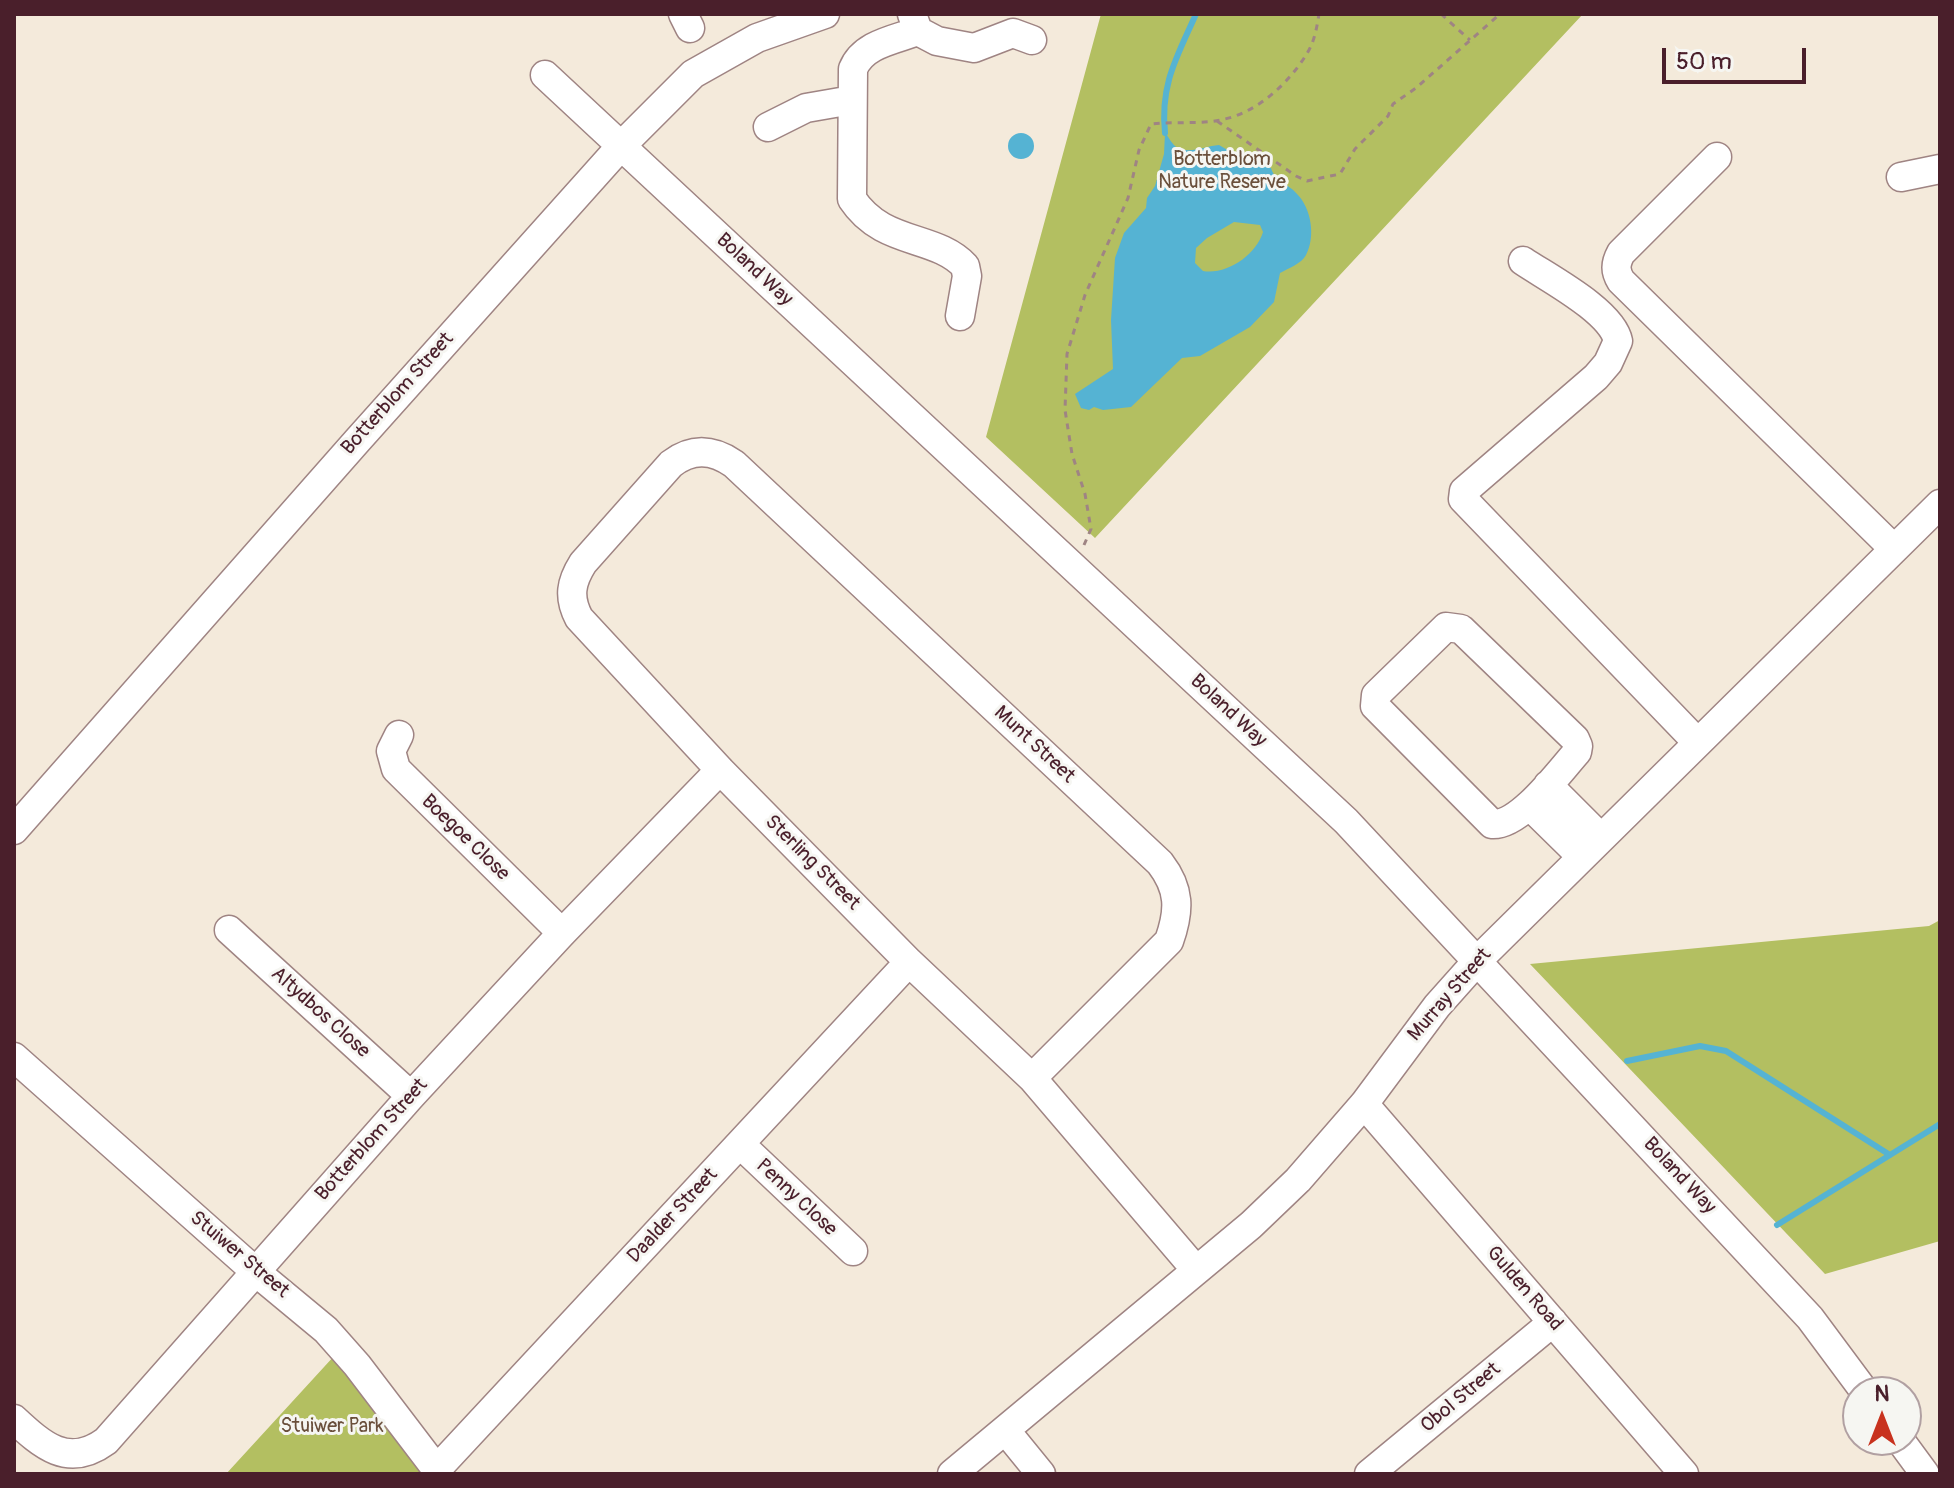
<!DOCTYPE html>
<html>
<head>
<meta charset="utf-8">
<style>
  body { margin:0 }
  #map { position:relative; width:1954px; height:1488px; overflow:hidden; background:#f4eadb; font-family:Pangolin,sans-serif }
  canvas { display:block }
  .frame { position:absolute; inset:0; border:16px solid #4a1f2b; pointer-events:none }
  .north { position:absolute; left:1842px; top:1376px; width:80px; height:80px; box-sizing:border-box; background:#f6f6f2; border:2px solid #b1a0a2; border-radius:50%; rotate:0deg; font-size:22px; font-weight:700; line-height:32px; text-align:center; color:#4a1f2b }
  .north::after { content:''; display:block; margin:auto; width:28px; height:36px; background:#c8321e; clip-path:polygon(50% 0,100% 100%,50% 72%,0 100%) }
  .scale { position:absolute; left:1662px; top:48px; width:144px; height:36px; box-sizing:border-box; border:4px solid #4a1f2b; border-top:0; padding-left:10px; font-size:24px; line-height:28px; white-space:nowrap; color:#4a1f2b; -webkit-text-stroke:6px #f6f6f2; paint-order:stroke }
</style>
</head>
<body>
<div id="map">
<canvas width="1954" height="1488"></canvas>
<div class="frame"></div>
<div class="north">N</div>
<div class="scale">50 m</div>
</div>
<script>
const g = document.querySelector('canvas').getContext('2d');
g.lineJoin = 'round';
function fillPath(path, color) { g.fillStyle = color; g.fill(path, 'evenodd'); }
function stroke(path, color, width, dash) { g.strokeStyle = color; g.lineWidth = width; g.lineCap = dash ? 'butt' : 'round'; g.setLineDash(dash || []); g.stroke(path); }
function write(font, color, halo, rows, align = 'center') {
  g.font = font + ' Pangolin,sans-serif'; g.lineWidth = 6; g.setLineDash([]); g.textBaseline = 'middle'; g.strokeStyle = halo; g.fillStyle = color; for (const [text, x, y, turn = 0] of rows) {
    g.save(); g.translate(x, y); g.rotate((+turn || 0) * Math.PI / 180); g.textAlign = isNaN(turn) ? turn : align; if (halo) g.strokeText(text, 0, 0); g.fillText(text, 0, 0); g.restore();
  }
}
const green = new Path2D(`
  M1101,14H1583L1095,538L986,437Z
  M1940,920V1241L1825,1274L1530,964L1929,926Z
  M335,1355L424,1474H226Z`);
const water = new Path2D(`
  M1165,133C1169,137 1172,145 1178,148C1190,154 1206,146 1219,145L1231,152L1230,156C1239,171 1257,163 1271,168C1275,182 1289,184 1297,194C1311,208 1316,236 1306,255C1301,264 1289,268 1280,273L1274,302L1250,327L1200,356L1182,358L1131,407L1103,410L1094,407L1089,410L1081,408L1075,394L1113,369L1111,320L1115,258L1124,233L1146,208L1147,198L1155,186L1164,154ZM1234,222L1260,225L1263,232C1256,255 1227,275 1203,271L1195,263L1196,248L1207,238Z
  M1008 146a13 13 0 1 1 26 0a13 13 0 1 1-26 0Z`);
const stream = new Path2D(`
  M1165,133C1160,84 1177,57 1196,14
  M1627,1061L1700,1046L1726,1051L1890,1155
  M1777,1225L1940,1124`);
const path = new Path2D(`
  M1441,14L1470,40
  M1217,121L1296,176L1307,181L1340,174L1355,149L1388,116L1393,104L1416,88L1500,14
  M1084,545L1091,529L1085,494L1072,454L1065,410L1067,354L1085,295L1128,198L1139,150L1151,124C1176,121 1201,125 1225,119C1260,111 1292,80 1309,50C1315,39 1317,26 1319,14`);
const minor = new Path2D(`
  M683,14L690,28
  M912,14L918,31C894,40 863,44 853,69L852,199C883,246 935,234 965,266L967,276L960,316
  M918,31L937,41L974,48L1013,33L1032,40
  M545,75L1346,821L1810,1318L1865,1392
  M768,127L806,108L852,100
  M1717,157L1621,253C1615,264 1615,271 1621,281L1894,549
  M1901,177L1940,169
  M1523,261C1548,278 1612,311 1618,341L1608,363L1596,377L1464,491L1463,499L1697,742
  M1446,627L1461,629L1575,739L1578,746L1577,752C1559,772 1520,826 1492,824L1375,706L1376,695Z
  M399,735L391,751L396,769L562,933
  M1548,785L1600,837
  M1529,805L1581,856
  M14,830L357,441L621,146L693,74L757,38L825,14
  M229,930L411,1096
  M14,1057L256,1272L326,1330L357,1365L440,1474
  M1032,1078L1169,941C1180,910 1180,889 1160,863L734,464C712,449 692,448 671,464L583,563C571,582 568,597 579,618L720,770L909,962L1032,1078L1196,1270
  M1364,1104L1684,1474
  M740,1144L853,1251
  M14,1419C42,1445 68,1469 106,1441L411,1096L562,933L720,770
  M1006,1431L1041,1474
  M1900,1440L1925,1474
  M437,1469L909,962
  M952,1474L1251,1225L1298,1180L1364,1104L1437,1006L1478,960L1940,504
  M1369,1474L1553,1322`);
const parkNames = [
  ["Botterblom",1222,160],
  ["Nature Reserve",1222,183],
  ["Stuiwer Park",332,1427]
];
const streetNames = [
  ["Boland Way",754,270,43],
  ["Botterblom Street",398,394,-48],
  ["Boland Way",1228,711,43],
  ["Munt Street",1034,745,43],
  ["Boegoe Close",465,838,44],
  ["Sterling Street",812,863,45],
  ["Murray Street",1450,995,-49],
  ["Altydbos Close",320,1013,42],
  ["Botterblom Street",372,1140,-48],
  ["Boland Way",1679,1176,47],
  ["Penny Close",796,1198,43],
  ["Daalder Street",673,1216,-47],
  ["Stuiwer Street",239,1255,40],
  ["Gulden Road",1524,1289,49],
  ["Obol Street",1461,1398,-40]
];
fillPath(green, '#b3bf61');
fillPath(water, '#55b3d3');
stroke(stream, '#55b3d3', 6);
stroke(minor, '#9f8483', 31);
stroke(path, '#9f8483', 3, [6, 6]);
stroke(minor, '#fff', 28);
write('20px', '#6a4f3b', '#f6f6f2', parkNames);
write('20px', '#4a1f2b', '#f6f6f2', streetNames);
</script>
</body>
</html>
